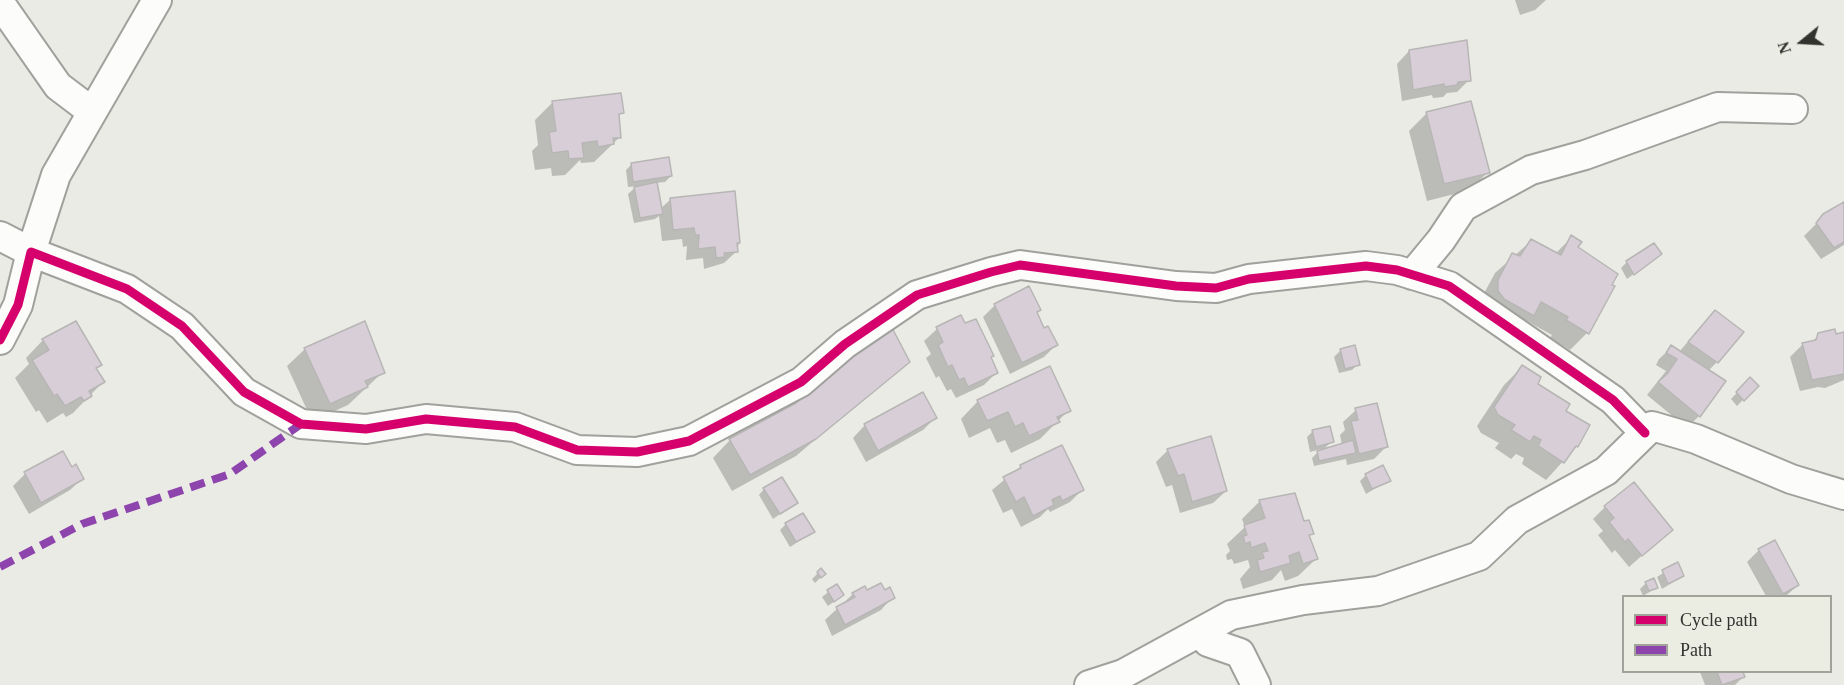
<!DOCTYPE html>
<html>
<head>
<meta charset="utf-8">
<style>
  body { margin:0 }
  #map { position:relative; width:1844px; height:685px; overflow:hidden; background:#eaebe5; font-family:"Times New Roman",serif }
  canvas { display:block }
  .legend { position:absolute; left:1622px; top:595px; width:210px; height:78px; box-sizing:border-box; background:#ebede3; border:2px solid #a1a39b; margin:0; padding:8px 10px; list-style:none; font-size:18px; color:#32332f }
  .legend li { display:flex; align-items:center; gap:12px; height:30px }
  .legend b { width:30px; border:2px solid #a1a39b }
  .north { position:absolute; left:1772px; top:12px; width:60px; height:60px; -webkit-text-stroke:4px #ebede3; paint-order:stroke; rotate:252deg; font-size:16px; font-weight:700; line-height:24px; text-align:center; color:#32332f }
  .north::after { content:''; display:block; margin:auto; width:21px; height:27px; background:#32332f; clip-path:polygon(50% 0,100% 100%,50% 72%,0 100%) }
</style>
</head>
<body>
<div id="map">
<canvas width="1844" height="685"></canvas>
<ul class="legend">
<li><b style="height:8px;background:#d6006c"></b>Cycle path</li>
<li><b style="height:8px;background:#8e44ad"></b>Path</li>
</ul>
<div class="north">N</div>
</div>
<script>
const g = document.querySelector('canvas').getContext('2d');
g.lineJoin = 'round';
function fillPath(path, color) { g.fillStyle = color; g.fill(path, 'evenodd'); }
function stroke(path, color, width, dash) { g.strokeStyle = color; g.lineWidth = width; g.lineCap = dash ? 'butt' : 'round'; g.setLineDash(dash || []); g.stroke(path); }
const shadow = new Path2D(`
  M1515,0H1546L1535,10L1520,15Z
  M1409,51L1469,80L1457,92L1447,93L1443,97L1433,98L1432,95L1402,101L1397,64Z
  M553,102L622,113L617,117L620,137L594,162L581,163L580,160L565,175L552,176L551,168L535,170L532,151L538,145L535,120Z
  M1470,103L1488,172L1470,190L1427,201L1409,131L1426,114Z
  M631,165L671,176L665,182L655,183L660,209L671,199L739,243L737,251L724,263L704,269L703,258L686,260L687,246L683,247L682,239L662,241L659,216L655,219L634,223L628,194L637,186L628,187L626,170Z
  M1844,204V245L1821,259L1804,236L1824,216Z
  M1572,237L1576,247L1587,333L1570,350L1550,338L1552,335L1527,321L1515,333L1481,299L1495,273L1531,241L1555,254Z
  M1654,259L1627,279L1621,268L1627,262Z
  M995,305L1035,313L1044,330L1056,345L1044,357L1010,374L983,317Z
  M961,317L996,373L984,385L956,398L951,389L947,391L939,376L936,378L926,358L931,354L924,341L937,329Z
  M1703,324L1717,362L1708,371L1699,416L1687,428L1647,395L1666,371L1656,365L1659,359L1672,347L1679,352Z
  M1844,334V380L1825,388L1818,387L1800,391L1790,357L1803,344L1811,343L1819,335Z
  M43,340L100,364L95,369L103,382L73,413L66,417L63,413L47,423L39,410L36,412L15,378L29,364L26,358Z
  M1354,347L1358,364L1352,370L1339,373L1334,357L1340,351Z
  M305,349L383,372L348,405L312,421L287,366Z
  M908,361L796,456L732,491L713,458L730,440Z
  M1522,367L1564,412L1577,446L1546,480L1522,464L1524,458L1516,454L1511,459L1495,448L1499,443L1481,433L1477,426L1504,385Z
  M1750,379L1756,386L1737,406L1731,399Z
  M922,394L935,418L923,430L866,462L853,438L865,425Z
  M978,401L1069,410L1040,439L1011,453L1005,440L997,443L990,428L969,438L961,419Z
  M1356,410L1386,447L1374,459L1347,465L1346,459L1314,466L1312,458L1321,449L1310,452L1307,437L1313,431L1332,441L1323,450L1342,445L1340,435L1345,430L1343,422Z
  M1168,450L1226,491L1213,503L1180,513L1172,485L1166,487L1156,462Z
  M1021,466L1082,490L1070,502L1050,512L1048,509L1040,517L1021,527L1012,509L1003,513L992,490Z
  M71,469L83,478L70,490L29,514L13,486L25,474Z
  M1366,475L1389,480L1366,494L1360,481Z
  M764,489L796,503L773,519L759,495Z
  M1260,501L1303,523L1312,533L1308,537L1316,559L1298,576L1285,581L1281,570L1272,580L1243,589L1240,579L1250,567L1248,560L1234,564L1232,559L1227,560L1226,555L1230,551L1227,544L1245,527L1242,519Z
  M1605,507L1671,530L1629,567L1615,550L1612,553L1598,535L1603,531L1593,519Z
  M786,524L813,532L790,547L780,530Z
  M1759,550L1798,585L1786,596H1766L1747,562Z
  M1677,564L1683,576L1662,589L1657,577Z
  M821,570L824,574L815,583L812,579Z
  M1646,583L1656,588L1643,596L1640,589Z
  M836,586V600L828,606L822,597Z
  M884,592L893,597L881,610L832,636L825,620L853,594Z
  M1700,672H1741L1743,677L1735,685H1705Z`);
const building = new Path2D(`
  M1467,40L1471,81L1458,82L1457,85L1444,87V84L1413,90L1409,50Z
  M621,93L624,113L619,114L621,138H613L614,144L598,147L597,141L582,143L584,158L569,159L568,151L552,153L549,132L556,131L552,101Z
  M1471,101L1490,173L1444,184L1426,112Z
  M669,157L672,176L633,182L631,163Z
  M657,182L663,214L640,218L634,187Z
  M735,191L740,243H737L738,252L724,253L725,257L716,258L715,247L698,249L699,235H695L694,228L673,230L670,198Z
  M1844,202V242L1834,248L1816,223L1823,214Z
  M1571,235L1582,242L1578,247L1618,274L1612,285L1615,286L1589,334L1566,320L1568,317L1541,302L1534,316L1504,299L1498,291V280L1512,253L1520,256L1531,239L1561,255Z
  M1654,243L1662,254L1634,275L1626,261Z
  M1029,286L1041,310L1037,312L1044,328L1048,326L1058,345L1022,363L994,304Z
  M1715,310L1744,332L1718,363L1688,342Z
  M961,315L965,323L976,319L994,356L991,357L998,373L968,387L964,378L959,380L952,365L948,367L938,345L943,342L936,327Z
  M76,321L102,365L96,368L105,382L89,391L92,396L84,401L81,397L65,406L57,394L54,396L32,360L49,350L42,339Z
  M365,321L385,373L365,381L368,387L330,404L304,348Z
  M890,324L910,362L816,439L750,475L729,439L796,403Z
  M1835,329L1836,334L1844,332V374L1812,380L1802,343L1816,340L1818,333Z
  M1355,345L1360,365L1345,369L1340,349Z
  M1671,345L1726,381L1700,417L1658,382L1667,374L1677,359L1666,353Z
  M1522,365L1541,377L1538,384L1570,404L1566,411L1590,425L1578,447L1576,446L1564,463L1538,446L1541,440L1534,436L1530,442L1511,430L1515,425L1498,415L1494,407Z
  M1050,366L1071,411L1057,417L1060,422L1029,436L1023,423L1015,427L1008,412L987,421L977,400Z
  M1750,377L1759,386L1744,401L1736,392Z
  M923,392L937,418L878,451L864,424Z
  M1377,403L1388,447L1359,454L1351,421L1358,420L1355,408Z
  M1330,426L1334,442L1316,447L1312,430Z
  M1211,436L1227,491L1192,502L1184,474L1178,476L1167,449Z
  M1353,440L1356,453L1319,461L1317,451Z
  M1062,445L1084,490L1062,501L1060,496L1052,500L1054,505L1033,516L1024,497L1016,502L1003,477L1021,468L1020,465Z
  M63,451L72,467L76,464L84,479L41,503L24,472Z
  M1383,465L1391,481L1372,489L1365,474Z
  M782,477L798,503L780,514L763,488Z
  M1634,482L1673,530L1642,556L1628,539L1625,542L1609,522L1614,518L1604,506Z
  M1295,493L1304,521L1309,520L1314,534L1309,535L1318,559L1303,564L1299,552L1289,556L1291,563L1260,572L1257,560L1264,558L1262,552L1268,551L1265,543L1251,548L1250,542L1245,544L1243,536L1247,535L1244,525L1265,518L1259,500Z
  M803,513L815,532L796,542L785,523Z
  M1775,540L1799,585L1783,594L1758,549Z
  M1678,562L1684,576L1668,584L1662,570Z
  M821,568L826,574L821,578L817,572Z
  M1654,578L1658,588L1649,591L1645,582Z
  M881,583L885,590L890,587L895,598L845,625L836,607L855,597L852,593L865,586L867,590Z
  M837,584L844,595L834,602L827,590Z
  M1717,672H1743L1745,677L1722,685Z`);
const minor = new Path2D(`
  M0,3L58,86L91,111
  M0,236L31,252L56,175L157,0
  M1412,275L1441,240L1463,207L1531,170L1585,155L1718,107L1793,109
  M0,340L18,305L31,252L127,289L182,326L244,392L301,424L366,429L426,419L515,427L577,450L637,452L689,441L801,382L845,344L917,295L991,272L1020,265L1176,286L1216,288L1249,279L1366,266L1397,270L1449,286L1613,400L1645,433
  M1202,632L1208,642L1240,653L1256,685
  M1089,685L1123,674L1231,615L1303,600L1378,591L1479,556L1517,520L1606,471L1652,426L1696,439L1791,479L1844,495`);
const quiet = new Path2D(`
  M0,567L82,524L230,474L301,424`);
const cycleway = new Path2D(`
  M0,340L18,305L31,252L127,289L182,326L244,392L301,424L366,429L426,419L515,427L577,450L637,452L689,441L801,382L845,344L917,295L991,272L1020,265L1176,286L1216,288L1249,279L1366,266L1397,270L1449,286L1613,400L1645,433`);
fillPath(shadow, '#0003');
fillPath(building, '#d8ced7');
stroke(building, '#b7b6b5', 1.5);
stroke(minor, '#a0a09c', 32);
stroke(minor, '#fcfcfb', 28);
stroke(quiet, '#8e44ad', 8, [15, 8]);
stroke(cycleway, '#d6006c', 9);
</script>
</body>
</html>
